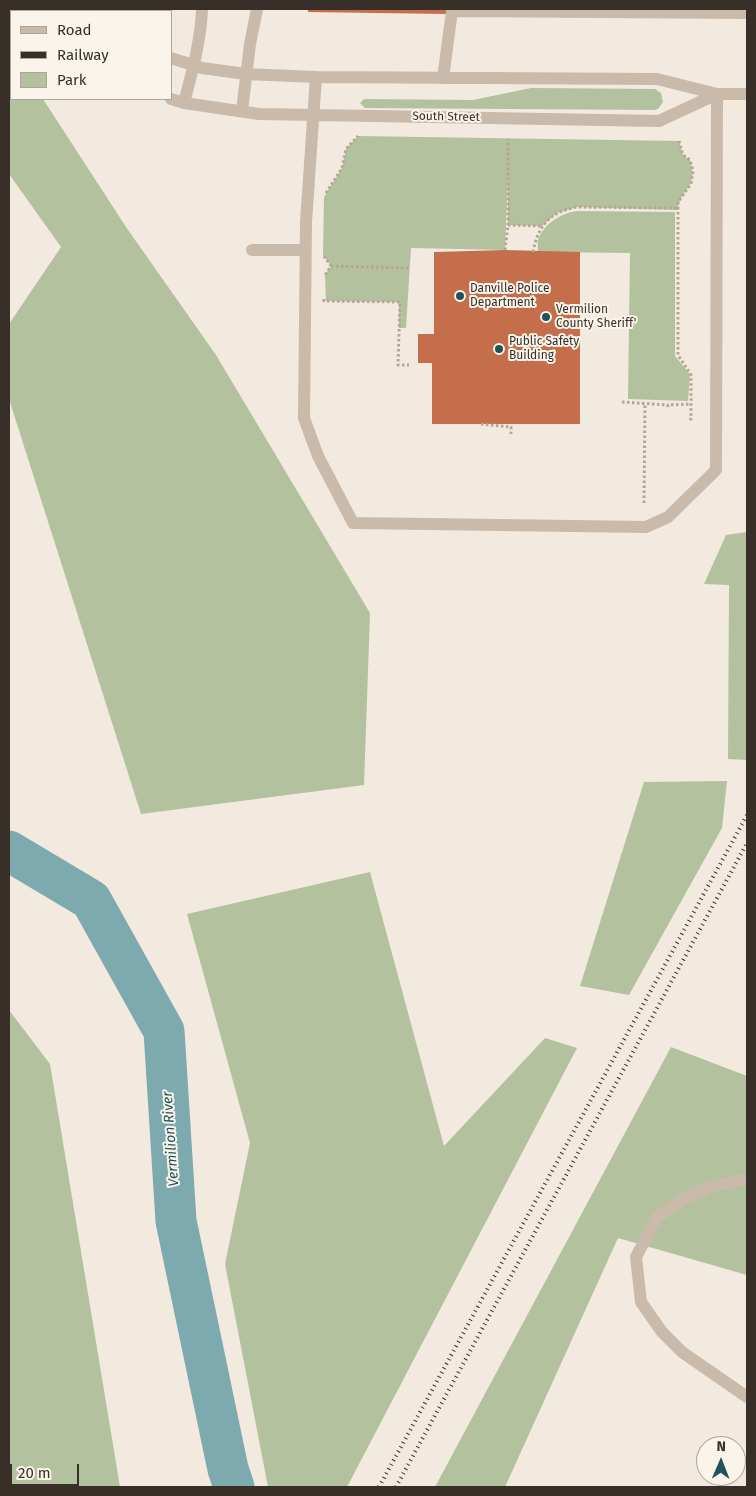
<!DOCTYPE html>
<html>
<head>
<meta charset="utf-8">
<style>
  body { margin:0 }
  #map { position:relative; width:756px; height:1496px; overflow:hidden; background:#f2eade; font-family:"Fira Sans",sans-serif }
  canvas { display:block }
  .frame { position:absolute; inset:0; border:10px solid #382f29; pointer-events:none }
  .legend { position:absolute; left:10px; top:10px; width:162px; height:90px; box-sizing:border-box; background:#faf4eb; border:1px solid #aca59d; margin:0; padding:6px 9px; list-style:none; font-size:15px; color:#382f29 }
  .legend li { display:flex; align-items:center; gap:10px; height:25px }
  .legend b { width:25px; border:1px solid #aca59d }
  .north { position:absolute; left:696px; top:1436px; width:50px; height:50px; box-sizing:border-box; background:#faf4eb; border:1px solid #aca59d; border-radius:50%; rotate:1deg; font-size:14px; font-weight:700; line-height:20px; text-align:center; color:#382f29 }
  .north::after { content:''; display:block; margin:auto; width:18px; height:22px; background:#1f5259; clip-path:polygon(50% 0,100% 100%,50% 72%,0 100%) }
  .scale { position:absolute; left:10px; top:1464px; width:69px; height:22px; box-sizing:border-box; border:2px solid #382f29; border-top:0; padding-left:6px; font-size:15px; line-height:18px; white-space:nowrap; color:#382f29; -webkit-text-stroke:4px #faf4eb; paint-order:stroke }
</style>
</head>
<body>
<div id="map">
<canvas width="756" height="1496"></canvas>
<div class="frame"></div>
<ul class="legend">
<li><b style="height:6px;background:#cabaaa"></b>Road</li>
<li><b style="height:6px;background:#382f29"></b>Railway</li>
<li><b style="height:14px;background:#b4c19e"></b>Park</li>
</ul>
<div class="north">N</div>
<div class="scale">20 m</div>
</div>
<script>
const g = document.querySelector('canvas').getContext('2d');
g.lineJoin = 'round';
function fillPath(path, color) { g.fillStyle = color; g.fill(path, 'evenodd'); }
function stroke(path, color, width, dash) { g.strokeStyle = color; g.lineWidth = width; g.lineCap = dash ? 'butt' : 'round'; g.setLineDash(dash || []); g.stroke(path); }
function write(font, color, halo, rows, align = 'center') {
  g.font = font + ' "Fira Sans",sans-serif'; g.lineWidth = 4; g.setLineDash([]); g.textBaseline = 'middle'; g.strokeStyle = halo; g.fillStyle = color; for (const [text, x, y, turn = 0] of rows) {
    g.save(); g.translate(x, y); g.rotate((+turn || 0) * Math.PI / 180); g.textAlign = isNaN(turn) ? turn : align; if (halo) g.strokeText(text, 0, 0); g.fillText(text, 0, 0); g.restore();
  }
}
const green = new Path2D(`
  M9,47L11,50V99H43L126,227L216,355L370,613L364,785L141,814L9,399V324L61,247L9,174Z
  M531,88L655,89L661,93L663,102L658,109L654,110L365,108L360,103L364,99L473,100Z
  M358,136L679,141L683,155L690,160C699,190 679,188 678,210L577,207L557,213L542,226L508,225V174L505,250L411,248L406,328H399V302L326,301L325,275L331,266L323,255L324,197L342,168L346,149Z
  M577,211L675,212V356L690,374L688,401L628,399L630,253L538,252C538,248 537,241 539,237C546,222 562,213 577,211Z
  M747,532V760L728,759L729,585L704,584L726,535Z
  M727,781L722,828L629,995L580,986L644,782Z
  M370,872L444,1146L545,1038L577,1048L347,1487H268L225,1264L250,1143L187,914Z
  M9,1010L50,1064L120,1487H9Z
  M671,1047L747,1076V1275L618,1238L505,1487H435Z`);
const river = new Path2D(`
  M9,851L91,900L164,1031L176,1221L228,1469L234,1487`);
const building = new Path2D(`
  M308,9H446V14L308,12Z
  M505,250L580,252V424H432V363H418V334H434V252Z`);
const path = new Path2D(`
  M679,141L683,155L690,160L693,171L691,184L678,202V355L691,375V419L687,420
  M326,193L342,168L346,149L358,136
  M508,225L542,226
  M505,250L508,225V139
  M533,252C538,226 549,212 577,207L678,208
  M324,256L331,266L325,275
  M331,266L410,268
  M324,299V301L400,302L398,365H409
  M622,402L668,405
  M668,407V405L691,404
  M481,424L511,427V434
  M644,503L645,403`);
const minor = new Path2D(`
  M20,9L22,11
  M81,9L84,11
  M171,58L202,68L246,74L316,77L657,79L717,94H747
  M316,77L306,222L304,418L318,456L353,523L646,527L668,517L716,470L717,94
  M443,78L452,11L747,13
  M171,99L184,103L259,114L659,121L717,94
  M184,103C192,72 201,40 202,9
  M242,111L250,44L257,9
  M252,250H306
  M747,1179L709,1187L682,1200L657,1217L636,1257L641,1302L662,1332L682,1352L747,1397`);
const rail = new Path2D(`
  M379,1487L747,815
  M396,1487L747,843`);
const markers = [
  [460,296,5,"#1f5259"],
  [546,317,5,"#1f5259"],
  [499,349,5,"#1f5259"]
];
const streetNames = [
  ["South Street",446,117,1]
];
const poiNames = [
  ["Danville Police",470,289],
  ["Department",470,303],
  ["Vermilion",556,310],
  ["County Sheriff'",556,324],
  ["Public Safety",509,342],
  ["Building",509,356]
];
const waterNames = [
  ["Vermilion River",171,1139,-94]
];
fillPath(green, '#b4c19e');
stroke(river, '#7daaaf', 41);
fillPath(building, '#c46e4b');
stroke(path, '#b6a594', 3, [2.5, 2.5]);
stroke(minor, '#cabaaa', 12);
stroke(rail, '#382f29', 4, [1, 4]);
for (const [x, y, r, color] of markers) { const dot = new Path2D(); dot.arc(x, y, r, 0, 2 * Math.PI); g.fillStyle = color; g.fill(dot); stroke(dot, '#faf4eb', 2); }
write('12px', '#382f29', '#faf4eb', streetNames);
write('12px', '#382f29', '#faf4eb', poiNames, 'left');
write('italic 14px', '#1f5259', '#faf4eb', waterNames);
</script>
</body>
</html>
